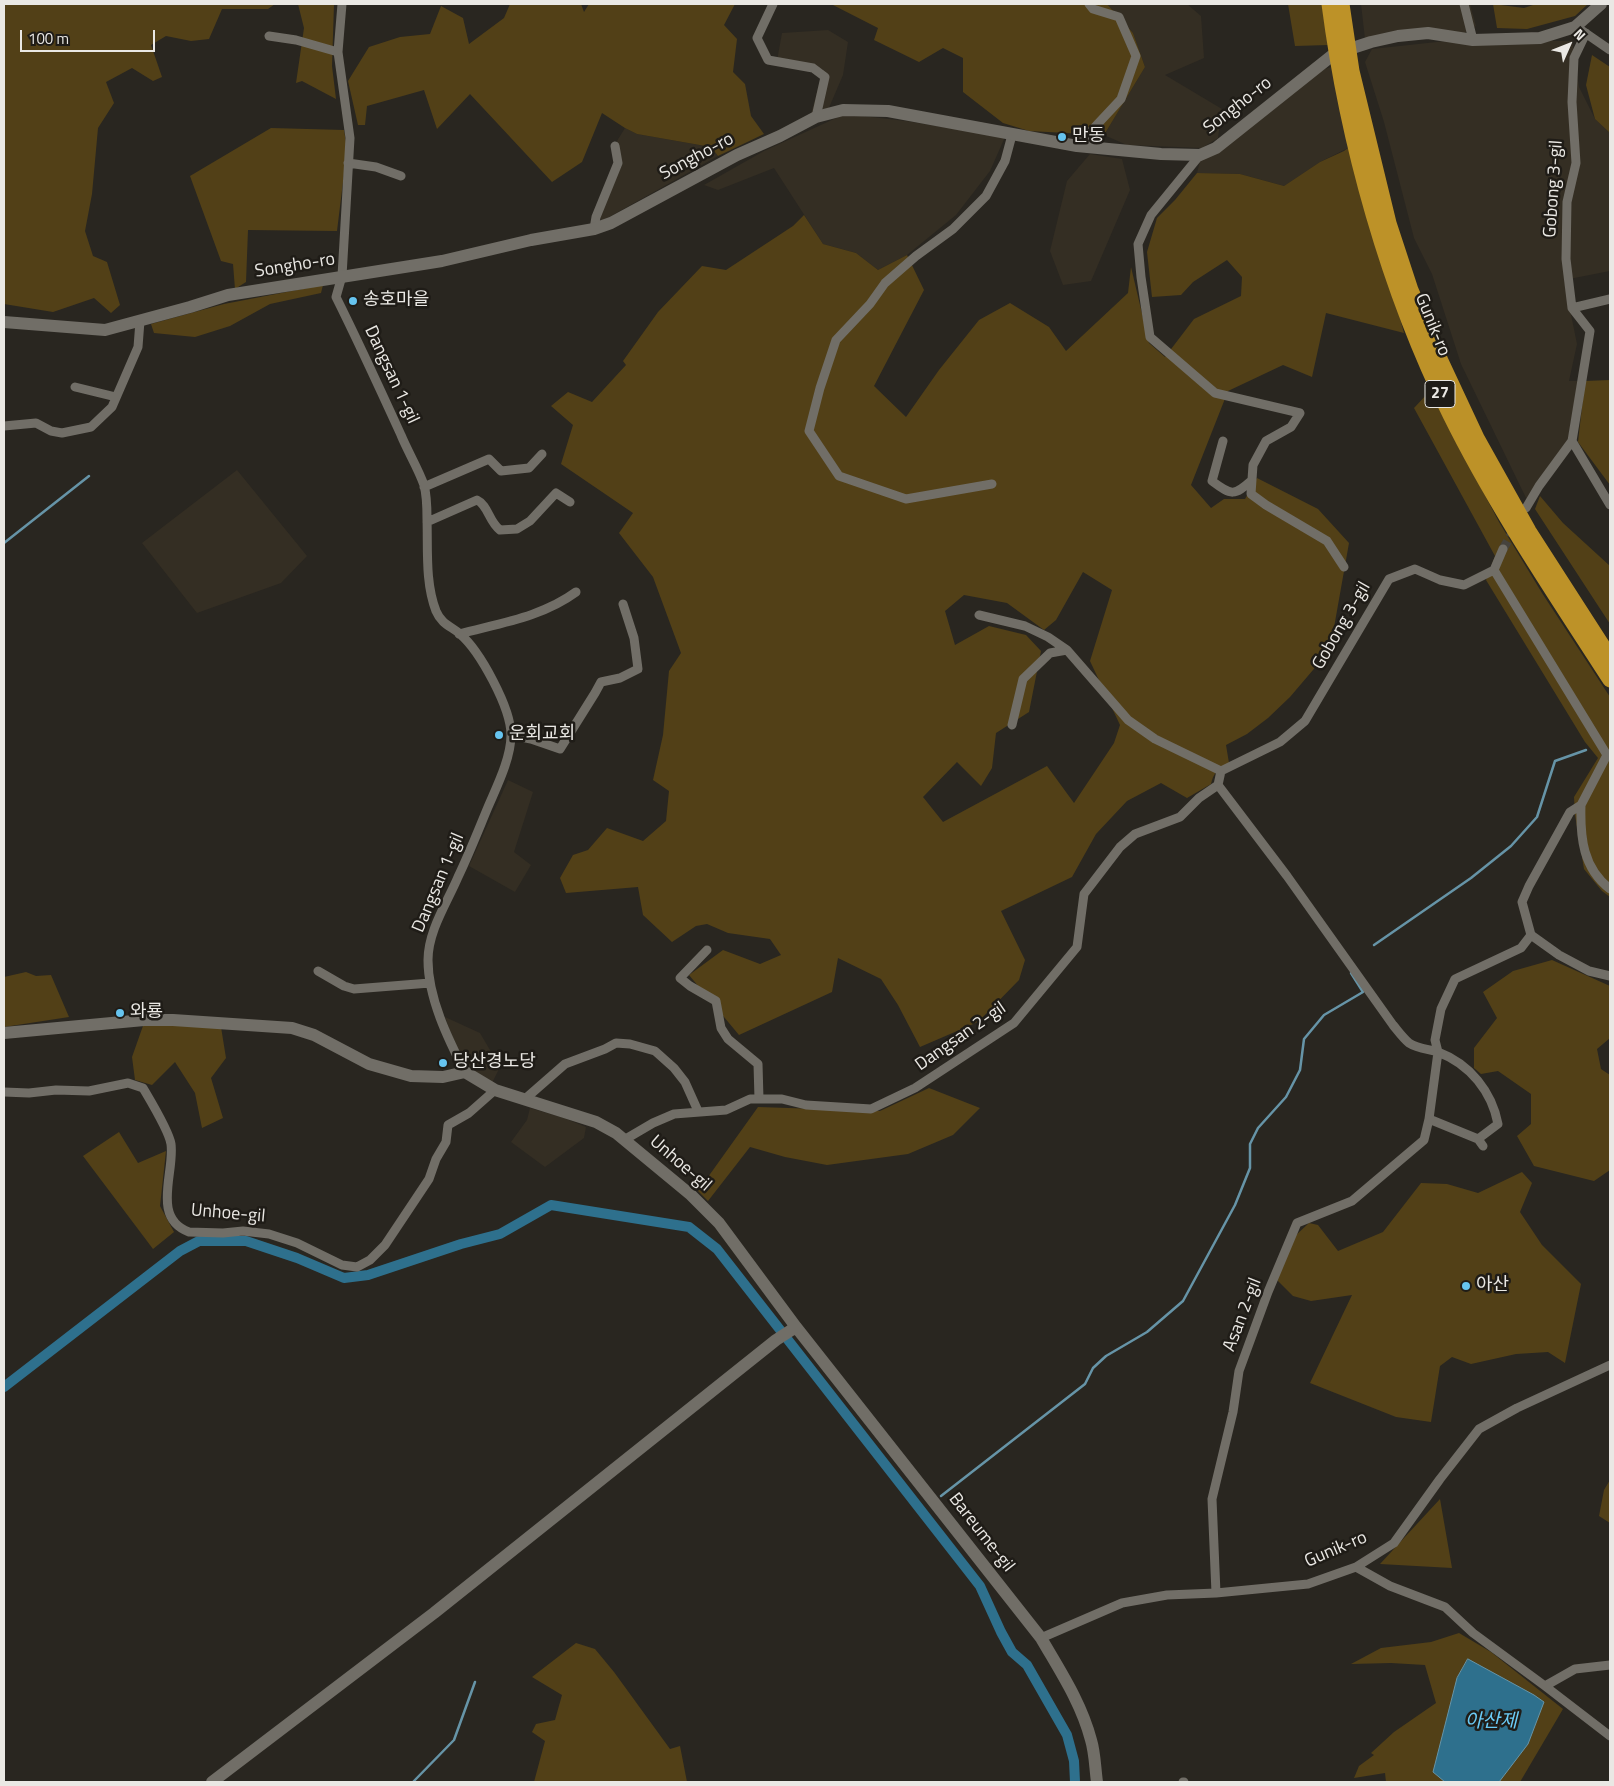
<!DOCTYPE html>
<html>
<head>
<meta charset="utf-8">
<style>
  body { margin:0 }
  #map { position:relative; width:1614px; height:1786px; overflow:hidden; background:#292620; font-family:"Titillium Web",sans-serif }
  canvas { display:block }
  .frame { position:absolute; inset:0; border:5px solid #eae8e4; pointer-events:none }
  .north { position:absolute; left:1544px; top:20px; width:50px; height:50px; -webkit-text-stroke:4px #1f1c17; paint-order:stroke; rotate:46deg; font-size:14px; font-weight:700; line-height:20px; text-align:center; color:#eae8e4 }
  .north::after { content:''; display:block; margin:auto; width:18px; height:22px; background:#eae8e4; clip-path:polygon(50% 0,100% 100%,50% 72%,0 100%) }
  .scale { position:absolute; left:20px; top:30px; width:135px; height:22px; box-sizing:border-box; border:2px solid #eae8e4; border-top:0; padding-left:6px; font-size:15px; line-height:18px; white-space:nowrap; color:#eae8e4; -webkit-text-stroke:4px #1f1c17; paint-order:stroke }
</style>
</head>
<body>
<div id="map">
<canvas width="1614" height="1786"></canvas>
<div class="frame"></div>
<div class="north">N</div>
<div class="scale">100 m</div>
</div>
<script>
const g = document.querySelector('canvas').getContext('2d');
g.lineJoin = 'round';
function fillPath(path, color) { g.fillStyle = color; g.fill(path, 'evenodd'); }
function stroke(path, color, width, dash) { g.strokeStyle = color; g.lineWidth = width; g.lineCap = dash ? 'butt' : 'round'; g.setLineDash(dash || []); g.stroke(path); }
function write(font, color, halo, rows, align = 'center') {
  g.font = font + ' "Titillium Web","Noto Sans KR",sans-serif'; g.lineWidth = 5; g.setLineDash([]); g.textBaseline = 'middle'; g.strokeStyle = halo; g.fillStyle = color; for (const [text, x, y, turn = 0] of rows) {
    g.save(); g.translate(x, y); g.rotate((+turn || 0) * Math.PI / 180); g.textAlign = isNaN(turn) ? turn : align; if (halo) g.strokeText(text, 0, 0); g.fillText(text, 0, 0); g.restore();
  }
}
const built = new Path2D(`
  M1107,4H1187L1201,16L1204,58L1165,75L1222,109L1218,138L1202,148L1127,145L1104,135L1145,67L1133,33Z
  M1361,4H1470L1476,26L1463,34L1365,39Z
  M828,30L848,42L843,75L828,110L811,114L823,69L776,66L782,33Z
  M1446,41H1572L1579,87L1595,119L1610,133V271L1564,280L1577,344L1569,381H1578L1568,440L1527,500L1461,364L1432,274L1414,238L1384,122L1365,62L1372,49Z
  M1335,66L1348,148L1320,162L1284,186L1240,174L1197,173L1200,161L1324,69Z
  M845,114L906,121L1005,137L990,171L956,215L907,255L878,270L856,253L823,244L774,168L718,190L704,185L764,151Z
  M625,128L637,134L711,147L718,156L602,221L599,217L622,165L617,141Z
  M1090,154L1122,159L1130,190L1091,281L1063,285L1050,251L1067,181Z
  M237,470L307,556L281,583L197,613L142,543Z
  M508,780L533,792L514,852L531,865L515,892L469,866Z
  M445,1017L480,1033L500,1067L492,1083L471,1068L455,1044Z
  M530,1108L564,1118L586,1127L584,1138L545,1167L511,1142L527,1120Z`);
const green = new Path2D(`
  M4,4H275L268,9H222L209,39L191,41L166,36L151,45L162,77L153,81L132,68L106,82L114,103L98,128L92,194L85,231L93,256L107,262L120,305L111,313L94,298L53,312L4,304Z
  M298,4H334L332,66L336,99L302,81L296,83L304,28Z
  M510,4H581L584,12L589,4H735L724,25L737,39L733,72L745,84L751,116L764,134L718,156L711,147L637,134L625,128L602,113L582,162L552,182L470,94L437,129L424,90L367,106L365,125H358L348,81L369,47L400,37L430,34L441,6L463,18L469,44L504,18Z
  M831,4H1107L1133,33L1145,67L1104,135L1029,131L1003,123L963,92V58L943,48L919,62L874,40L878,28Z
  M1288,4H1322L1328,45L1295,46Z
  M1493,4L1524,8L1536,4H1588L1575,16L1527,29L1497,28Z
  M1592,55L1610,67V133L1595,119L1586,85Z
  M271,128L344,130L347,149L337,231L248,230L246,282L235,289L233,264L221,261L190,176Z
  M1352,145L1404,333L1326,313L1312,377L1283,365L1228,391L1191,485L1211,508L1224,499H1245L1257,478L1318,509L1349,543L1330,650L1290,697L1268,718L1247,734L1226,745L1229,763C1219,768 1213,773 1211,784L1187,798L1161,783L1127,801L1096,834L1072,877L1001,911L1025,960L1019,980L978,1022L920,1047L898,1005L881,979L838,958L832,992L739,1035L689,975L723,950L760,964L781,955L770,939L728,933L707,924L696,926L672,942L643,915L638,887L566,893L560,878L573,855L588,850L607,828L643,841L666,821L669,791L653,780L663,735L669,671L681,653L653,577L619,533L633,513L561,464L573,425L551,406L568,392L592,402L626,365L623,361L658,312L702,266L726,270L793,226L804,215L823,244L856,253L878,270L907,255L924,290L874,386L906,417L939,370L979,320L1010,303L1049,327L1066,351L1128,293L1131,267L1149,343L1165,357L1194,319L1241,296L1242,277L1227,260L1193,282L1181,295L1152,297L1147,252L1157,218L1175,200L1197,173L1240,174L1284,186L1320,162L1344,151ZM1083,572L1112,590L1090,661L1120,725L1114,743L1074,803L1047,766L943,822L923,797L957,762L981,786L992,768L996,733L1029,712L1041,651L1026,635L989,626L955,645L945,611L964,595L1007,603L1044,630L1056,620Z
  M323,285L321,293L270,304L230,326L195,337L154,333L151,324L224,304Z
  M1610,380V485L1578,442L1585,381Z
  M1429,392L1436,403L1499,522L1542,593L1610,697V897L1602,891L1584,869L1575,815L1574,797L1598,758L1585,742L1486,580L1495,556L1414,408Z
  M1540,496L1563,523L1610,566V624L1535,509Z
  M1552,960L1610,986V1038L1597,1049L1601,1069L1610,1075V1170L1594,1181L1534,1166L1517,1136L1531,1124V1094L1498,1071L1481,1074L1474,1068V1048L1497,1018L1483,992L1513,971Z
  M26,972L36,976L51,975L69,1017L4,1027V977Z
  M144,1023L221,1027L226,1058L211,1078L223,1118L202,1128L195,1093L175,1062L152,1085L135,1080L132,1057Z
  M929,1088L980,1108L953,1135L908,1154L827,1165L785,1157L750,1147L708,1201L698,1191L758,1107L880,1111Z
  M119,1132L138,1163L166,1151L160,1206L174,1232L153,1249L83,1156Z
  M1522,1172L1532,1183L1520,1212L1542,1245L1581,1284L1565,1363L1548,1352L1516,1354L1471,1364L1452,1357L1440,1366L1431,1422L1396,1417L1310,1383L1352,1295L1311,1301L1293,1296L1277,1280L1295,1236L1309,1223L1318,1225L1338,1251L1383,1232L1421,1183L1447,1184L1478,1193Z
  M1610,1480V1523L1599,1516L1604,1490Z
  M1440,1499L1452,1568L1380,1564Z
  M1459,1633L1491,1652L1563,1709L1520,1782H1386L1385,1773L1354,1778L1359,1766L1374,1755L1371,1753L1394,1732L1436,1703L1425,1665L1391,1663L1351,1664L1381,1648L1431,1642Z
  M576,1643L595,1649L614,1672L670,1749L680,1746L687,1782H534L545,1741L532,1732L536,1724L555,1720L562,1695L532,1677Z`);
const water = new Path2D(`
  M1468,1659L1534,1695L1544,1702L1528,1744L1499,1782H1445L1433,1772L1457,1678Z`);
const stream = new Path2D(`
  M4,543L89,476
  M1374,945L1471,878L1511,846L1537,817L1555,761L1586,750
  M941,1496L1085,1384L1093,1368L1106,1356L1147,1332L1183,1301L1235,1205L1250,1168V1144L1258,1128L1286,1097L1300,1070L1304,1039L1324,1015L1363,992L1351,973
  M413,1782L454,1740L475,1682`);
const canal = new Path2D(`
  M4,1387L180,1251L199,1241H246L297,1258L344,1278L368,1275L461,1244L500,1234L551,1205L689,1227L717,1249L980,1586L1001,1632L1012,1652L1027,1665L1067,1735L1074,1761L1075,1782`);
const streetTunnel = new Path2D(`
  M1503,549L1515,528`);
const street = new Path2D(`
  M342,4L338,52L350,138L342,276L336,297C359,343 380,389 401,435C408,452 418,468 424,485C427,496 427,508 427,519C428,549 425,583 436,611C442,625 451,626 460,634C480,651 511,708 511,735C511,758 497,786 488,807C478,831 469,854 458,877C447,903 428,931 428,960C428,998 448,1039 465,1072
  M773,4L757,38L768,60L813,68L825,77L816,117
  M1464,4L1473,40
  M1581,30L1610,50
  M269,36L296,40L338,52
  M1077,146L1121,99L1136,56L1119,17L1093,9L1089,4
  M1200,155L1151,215L1138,244L1141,277L1150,337L1215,393L1300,413L1291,427L1266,441L1253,465L1251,494L1266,505L1327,541L1344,567
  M348,163L376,167L401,176
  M594,229L596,217L618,163L615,146
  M1572,308L1610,299
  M75,387L116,397
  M4,426L36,423L51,431L62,433L91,427L112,407L138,347L140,321
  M1223,441L1212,481C1232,496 1234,496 1252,480
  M1572,441L1610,505
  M992,484L906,499L839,476L809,431L820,388L836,340L870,304L885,283L916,256L953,229L986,196L1005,161L1012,135
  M424,487L489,459L501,471L529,468L542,454
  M1526,508L1539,486L1572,441L1590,331L1572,308L1566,259L1567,202L1576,163L1572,102L1574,58L1586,33
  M427,522L477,500C488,505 489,522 500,530L517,529L530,521L556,493L570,502
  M1494,570L1607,755L1581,805L1570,812L1529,886L1522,902L1531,935L1559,955L1589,971L1610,976
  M979,615L1025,626L1048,637L1067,650
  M459,634C500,623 542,617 576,592
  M1012,725L1023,679L1050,653L1067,650L1128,720L1155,739L1221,771
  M511,735L531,739L560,749L595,693L601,682L620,678L638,669L634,638L623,604
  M1221,771L1280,742L1305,721L1389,579L1415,569L1440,580L1464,585L1494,570L1503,549
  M1218,785L1287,876L1393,1025C1398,1031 1403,1038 1409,1043C1418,1049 1428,1049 1438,1052C1470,1064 1492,1092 1498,1124L1478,1139
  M1581,805C1580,838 1583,868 1610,889
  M707,950L680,978L690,986L716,1001L721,1028L728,1039L758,1064L759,1099
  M318,971L344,986L354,989L430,983
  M4,1092L29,1093L56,1090L89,1091L128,1083L143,1088C150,1100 169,1131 171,1144C175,1172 151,1218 189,1232L223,1233L243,1231L269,1234L297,1243L342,1265L357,1267L370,1260L385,1245L429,1179L436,1159L446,1142L448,1125L469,1113L495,1090
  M525,1099L565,1064L605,1049L616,1043L630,1044L655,1051L674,1068L685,1082L698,1111
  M624,1140L653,1123L674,1114L726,1110L750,1099H782L806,1105L871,1109L915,1088L1014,1023L1077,947L1084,894L1120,847L1135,834L1180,817L1199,798L1218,785L1221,771
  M1483,1146L1478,1139L1429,1119L1438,1052L1435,1040L1441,1009L1455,979L1521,948L1531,935
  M1356,1567L1390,1586L1445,1607L1473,1633L1545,1686L1610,1736
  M1216,1593L1212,1499L1233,1412L1239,1371L1268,1292L1297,1223L1352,1201L1424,1140L1429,1119
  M1041,1638L1122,1603L1167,1595L1216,1593L1308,1584L1356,1567L1394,1543L1440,1479L1479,1429L1517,1408L1610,1365
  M1545,1686L1575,1669L1610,1665
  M1183,1782H1184`);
const secondary = new Path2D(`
  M4,322L105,330L190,307L228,295L442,261L531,240L594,229L611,223L737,155L780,136L816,117L843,110L888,111L1077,146L1161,154L1200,155L1216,148L1334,54L1371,42L1398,36L1428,33L1473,40L1540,38L1575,27L1601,4
  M4,1033L144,1020H173L292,1028L314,1035L369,1064L411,1076L443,1077L465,1072L495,1090L596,1122L616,1133L691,1195L719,1223L796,1327L1041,1638C1060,1671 1081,1702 1091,1740C1095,1753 1095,1768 1097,1782
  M212,1782L434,1613L776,1340L796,1327`);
const highway = new Path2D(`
  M1329,4C1347,142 1388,290 1450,415C1496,508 1554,593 1610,680
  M1342,4L1352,71L1389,223L1411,290L1441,361L1477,438L1529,531L1610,657`);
const markers = [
  [1062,137,5,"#66c4ef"],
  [353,301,5,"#66c4ef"],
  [499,735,5,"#66c4ef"],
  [120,1013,5,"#66c4ef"],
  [443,1063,5,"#66c4ef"],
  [1466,1286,5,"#66c4ef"]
];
const shields = [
  [1440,394,30]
];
const shieldNames = [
  ["27",1440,394]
];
const streetNames = [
  ["Songho-ro",1238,106,-38],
  ["Songho-ro",697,157,-28],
  ["Gobong 3-gil",1554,189,-86],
  ["Songho-ro",295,266,-9],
  ["Gunik-ro",1432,325,68],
  ["Dangsan 1-gil",391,375,65],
  ["Gobong 3-gil",1342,626,-60],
  ["Dangsan 1-gil",439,883,-67],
  ["Dangsan 2-gil",961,1037,-35],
  ["Unhoe-gil",680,1164,41],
  ["Unhoe-gil",228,1214,5],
  ["Asan 2-gil",1243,1315,-69],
  ["Bareume-gil",981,1533,52],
  ["Gunik-ro",1336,1550,-23]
];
const poiNames = [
  ["만동",1072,137],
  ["송호마을",363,301],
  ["운회교회",509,735],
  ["와룡",130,1013],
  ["당산경노당",453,1063],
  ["아산",1476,1286]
];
const waterNames = [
  ["아산제",1491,1722]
];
fillPath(built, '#342e23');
fillPath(green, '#524017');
fillPath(water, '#2e708d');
stroke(water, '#6694a7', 1);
stroke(stream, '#6694a7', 2.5);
stroke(canal, '#2e708d', 10);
stroke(streetTunnel, '#46433d', 9, [9, 4.5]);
stroke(street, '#716e67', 9);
stroke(secondary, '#716e67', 12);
stroke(highway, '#bd9228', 15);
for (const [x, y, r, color] of markers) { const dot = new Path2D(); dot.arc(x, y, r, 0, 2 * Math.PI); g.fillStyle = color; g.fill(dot); stroke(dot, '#1f1c17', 2); }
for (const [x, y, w] of shields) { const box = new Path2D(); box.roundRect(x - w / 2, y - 13.5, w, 27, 4); g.fillStyle = '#1f1c17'; g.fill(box); stroke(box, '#eae8e4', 1); }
write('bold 16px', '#eae8e4', null, shieldNames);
write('18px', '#eae8e4', '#1f1c17', streetNames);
write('18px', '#eae8e4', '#1f1c17', poiNames, 'left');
write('italic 19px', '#6bccf7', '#1f1c17', waterNames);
</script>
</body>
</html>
